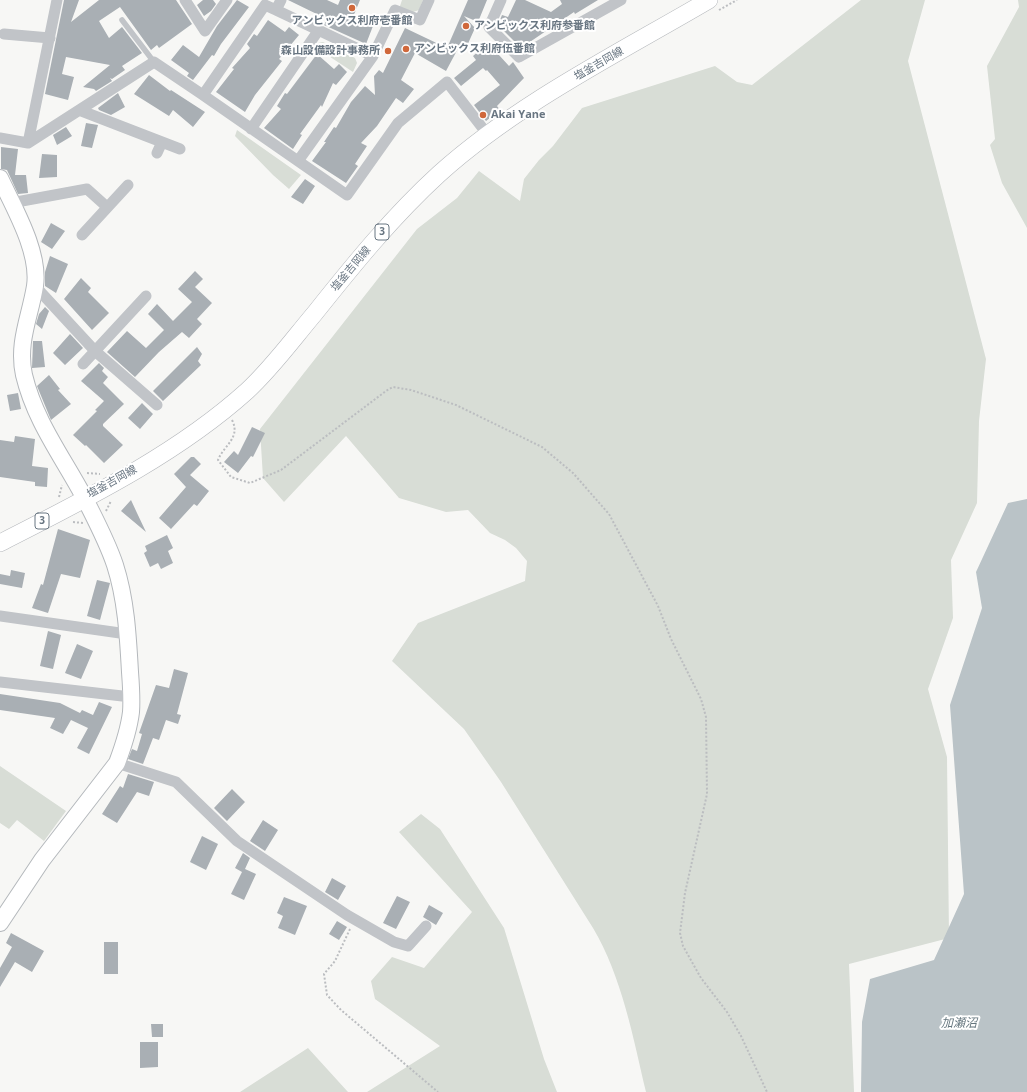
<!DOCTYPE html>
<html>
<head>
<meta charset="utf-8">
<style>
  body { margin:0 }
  canvas { display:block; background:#f7f7f5 }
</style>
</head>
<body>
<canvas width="1027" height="1092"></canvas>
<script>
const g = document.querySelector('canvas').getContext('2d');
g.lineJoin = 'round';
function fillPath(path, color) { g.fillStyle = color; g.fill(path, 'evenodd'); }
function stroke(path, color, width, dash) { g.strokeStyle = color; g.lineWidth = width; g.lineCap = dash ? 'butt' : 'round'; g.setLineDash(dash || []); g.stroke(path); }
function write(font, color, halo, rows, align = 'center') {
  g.font = font + ' "Open Sans","Noto Sans JP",sans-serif'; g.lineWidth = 4; g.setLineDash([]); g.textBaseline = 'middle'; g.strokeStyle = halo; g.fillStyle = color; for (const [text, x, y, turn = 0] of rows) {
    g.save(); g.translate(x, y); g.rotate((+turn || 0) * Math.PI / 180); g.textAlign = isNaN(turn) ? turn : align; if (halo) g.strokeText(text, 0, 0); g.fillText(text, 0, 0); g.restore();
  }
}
const green = new Path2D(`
  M402,0H423L419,10L410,13L399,9Z
  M861,0H925L908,61L986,359L979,421L977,503L951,560L953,618L928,689L947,757L949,938L849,964L854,1092H646C633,1037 622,977 593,928L501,782L464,729L392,661L418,623L525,581L527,561L516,548L505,540L490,533L468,510L446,512L399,498L346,436L284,502L263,478L260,429L417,229L457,198L479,171L520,201L524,179L539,160L553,146L582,108L715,66L737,82L752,85Z
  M1018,0H1027V228L1002,183L990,145L995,139L987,66L1019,7Z
  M323,42L355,58L357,63L353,72L315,47L318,43Z
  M237,130L301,175L289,189L273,175L235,136Z
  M0,766L66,811L44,841L17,820L9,829L0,823Z
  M421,814L440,829L504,928L544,1059L557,1092H367L440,1046L375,999L371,981L392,957L424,968L472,912L399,832Z
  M308,1048L348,1092H240Z`);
const water = new Path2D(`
  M1027,499V1092H861L862,1022L870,979L934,960L964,894L950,705L982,608L976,572L1008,503Z`);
const building = new Path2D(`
  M64,0H79L71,22L99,0H176L192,24L159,48L157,45L151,50L120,7L99,21L109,38L122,27L142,53L122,66L125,70L112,79L110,78L112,81L96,91L94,89L83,87L110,65L66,57L62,74L74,77L68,100L45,94Z
  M203,0H213L216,4L211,11L204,16L197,5Z
  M237,0L249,7L221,44L214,56L212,55L193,80L187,76L189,73L171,60L183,45L199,57L217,26Z
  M288,0H327L338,5L340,0H360L353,17L373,26L366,44L324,25L327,19Z
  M468,0H487L478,22L464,16L475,28L466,48L461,43L446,71L415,53L401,80L414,89L403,103L396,98L377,126L361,143L367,146L355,164L358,166L346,183L312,161L326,142H324L334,127L336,128L351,102L365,86L375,95L374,76L379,70L383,73L405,28L447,48Z
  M516,0H525L551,12L562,4L560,0H598L575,14L574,12L521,48L498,25L502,15L508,17Z
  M268,20L285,32L289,27L299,35L279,59L282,61L255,95L245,112L216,92L234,69L232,68L250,48L247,44L254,34L257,36Z
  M488,43L509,66L513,62L524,78L497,106L500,110L486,121L474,105L500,85L487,70L486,71L483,68L461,86L454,78L476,60L473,56Z
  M317,54L334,69L339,64L347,72L336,85L333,83L322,107L321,105L300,134L302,135L293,149L264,128L281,109L277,106L285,93L287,94Z
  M149,75L170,91L171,90L205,112L193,127L173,110L169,116L134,94Z
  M118,93L125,107L111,115L99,110L98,108Z
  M86,123L98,125L92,148L81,146Z
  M66,127L72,136L57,145L53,135Z
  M1,147L18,149L15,175H26L28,193L18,194L7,170L1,169Z
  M42,154L57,155V177L39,178Z
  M305,179L315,186L303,204L291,197Z
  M51,223L65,231L52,249L41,242Z
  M50,256L68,264L56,293L45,286V272Z
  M195,271L203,279L195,287L212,303L197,319L202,324L189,338L182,332L159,352L135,377L107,352L127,331L146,348L164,330L148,314L157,304L173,321L192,302L178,289Z
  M81,278L91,288L88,292L109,313L92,330L64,299Z
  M45,307L49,311L42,329L36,324L39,314Z
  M70,334L83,348L65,365L53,353Z
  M33,341H42L45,367L32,368Z
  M197,347L202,354L198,361L201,365L163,401L153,391Z
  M99,363L104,368L102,371L108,377L103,383L124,404L103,424V426L123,445L104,463L86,445L85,446L73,435L97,411L95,410L104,401L81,381Z
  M49,375L60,389L58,390L71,404L51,420L37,386Z
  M18,393L21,409L10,411L7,395Z
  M142,403L153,414L140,429L128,418Z
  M252,427L265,433L253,457L251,456L238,473L224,462L234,451L238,455Z
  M15,436L35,439L32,466L48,468L47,487L35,486V482L0,477V440L14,442Z
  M191,457H194L201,464L190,475L209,491L197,506L194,504L171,529L159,518L186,487L174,474Z
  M131,500L137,513L146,532L121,511Z
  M58,529L90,540L80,578L61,574L48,613L32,608L41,584L43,585Z
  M167,535L173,548L168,551L173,563L161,569L158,563L150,567L144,553L147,551L145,546Z
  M11,570L25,573L22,588L0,584V574L10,576Z
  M97,580L110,583L100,620L87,616Z
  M48,631L61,635L53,669L40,666Z
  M77,644L93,651L81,679L65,673Z
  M174,669L188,673L177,714L181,715L178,724L166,720L159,740L153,738L143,764L128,759L132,749L137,751L142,734L139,733L156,685L169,688Z
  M0,694L60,703L80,713L82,710L93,715L99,702L112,707L89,754L77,748L88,728L71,720L63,734L50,728L55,718L0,710Z
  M128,774L154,782L149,796L137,792L117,823L102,814L120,786L123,788Z
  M232,789L245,802L227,821L214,808Z
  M263,820L278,830L265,851L250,841Z
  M202,836L218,844L206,870L190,862Z
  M243,853L250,858L245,869L256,874L244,900L231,894L242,872L235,868Z
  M332,878L346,886L338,900L325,892Z
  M397,896L410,902L396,929L383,923Z
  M284,897L307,906L295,935L278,928L283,916L277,913Z
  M429,905L443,913L436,925L423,917Z
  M337,921L347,927L339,940L329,934Z
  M11,933L44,951L32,972L15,962L0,987V968L12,947L6,943Z
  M104,942H118V974H104Z
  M151,1024H163V1037H152Z
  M140,1042H158V1067L140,1068Z`);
const path = new Path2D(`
  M719,10L737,0
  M232,420C241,438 224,445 218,460L231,477L250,483L281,470L386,391L393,387L411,390L456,405L542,447L573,473L609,514L658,606L671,639L701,699L706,717L707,794L685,893L680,933L683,946L701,978L727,1012L741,1036L767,1092
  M87,473L100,474
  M59,497L62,485
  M106,511L111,501
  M73,522L83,523
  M350,929L335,961L324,974L327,995L341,1010L438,1092`);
const lane = new Path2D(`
  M122,20L154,62`);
const street = new Path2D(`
  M185,0L205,31L227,0
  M281,0L276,10L373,56L395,10L420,20L429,0
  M501,0L489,27L519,57L621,0
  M4,34L50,38
  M203,95L347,195L398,123L447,82L488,135
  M79,110L180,149
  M251,129L318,31
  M0,138L28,143L57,0
  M28,143L154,62L203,95L265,5L276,10
  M157,153L162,142
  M298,161L373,56
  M11,203L87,189L107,207
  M82,235L128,185
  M35,286L95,351L157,405
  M83,364L146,296
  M0,616L127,634
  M0,682L131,697
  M117,763L176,782L237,841L347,915L394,942L408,946L426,926`);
const secondary = new Path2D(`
  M0,178C14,208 40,252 35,286C30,317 17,343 24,375C35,421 62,456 84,497C95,519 107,541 115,565C126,599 128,636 130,672C131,685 132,699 131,712C129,729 123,747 117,763L42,860L0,923`);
const primary = new Path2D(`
  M0,543C84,500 176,455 247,391C272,368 293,339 315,313C354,264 393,216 439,174C518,103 617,54 709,0`);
const markers = [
  [352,8,4,"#d0683b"],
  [466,26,4,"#d0683b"],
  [406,49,4,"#d0683b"],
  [388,51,4,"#d0683b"],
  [483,115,4,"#d0683b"]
];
const shields = [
  [382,232,14],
  [42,521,14]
];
const shieldNames = [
  ["3",382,232],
  ["3",42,521]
];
const poiNames = [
  ["アンビックス利府壱番館",352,21,"center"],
  ["アンビックス利府参番館",474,26],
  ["アンビックス利府伍番館",414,49],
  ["森山設備設計事務所",380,51,"right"],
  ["Akai Yane",491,115]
];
const streetNames = [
  ["塩釜吉岡線",599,64,-30],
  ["塩釜吉岡線",351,269,-50],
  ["塩釜吉岡線",112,482,-29]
];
const waterNames = [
  ["加瀬沼",959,1024]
];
fillPath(green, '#d8ddd6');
fillPath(water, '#bac3c7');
fillPath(building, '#a9afb4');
stroke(secondary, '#b4b8bc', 18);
stroke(primary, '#b5b8bc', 18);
stroke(path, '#bbbdc0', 2, [2, 2]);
stroke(lane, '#c1c4c8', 5.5);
stroke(street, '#c1c4c8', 11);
stroke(secondary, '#fff', 16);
stroke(primary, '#fff', 17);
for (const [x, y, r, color] of markers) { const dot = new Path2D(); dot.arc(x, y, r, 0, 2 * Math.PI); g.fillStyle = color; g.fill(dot); stroke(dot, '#fff', 1.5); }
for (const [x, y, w] of shields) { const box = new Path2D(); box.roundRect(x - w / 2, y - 8, w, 16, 3); g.fillStyle = '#fff'; g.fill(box); stroke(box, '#697682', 1); }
write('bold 10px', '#697682', null, shieldNames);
write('bold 11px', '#697682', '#fff', poiNames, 'left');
write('11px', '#697682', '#fff', streetNames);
write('italic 12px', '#65767e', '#fff', waterNames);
</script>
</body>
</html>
